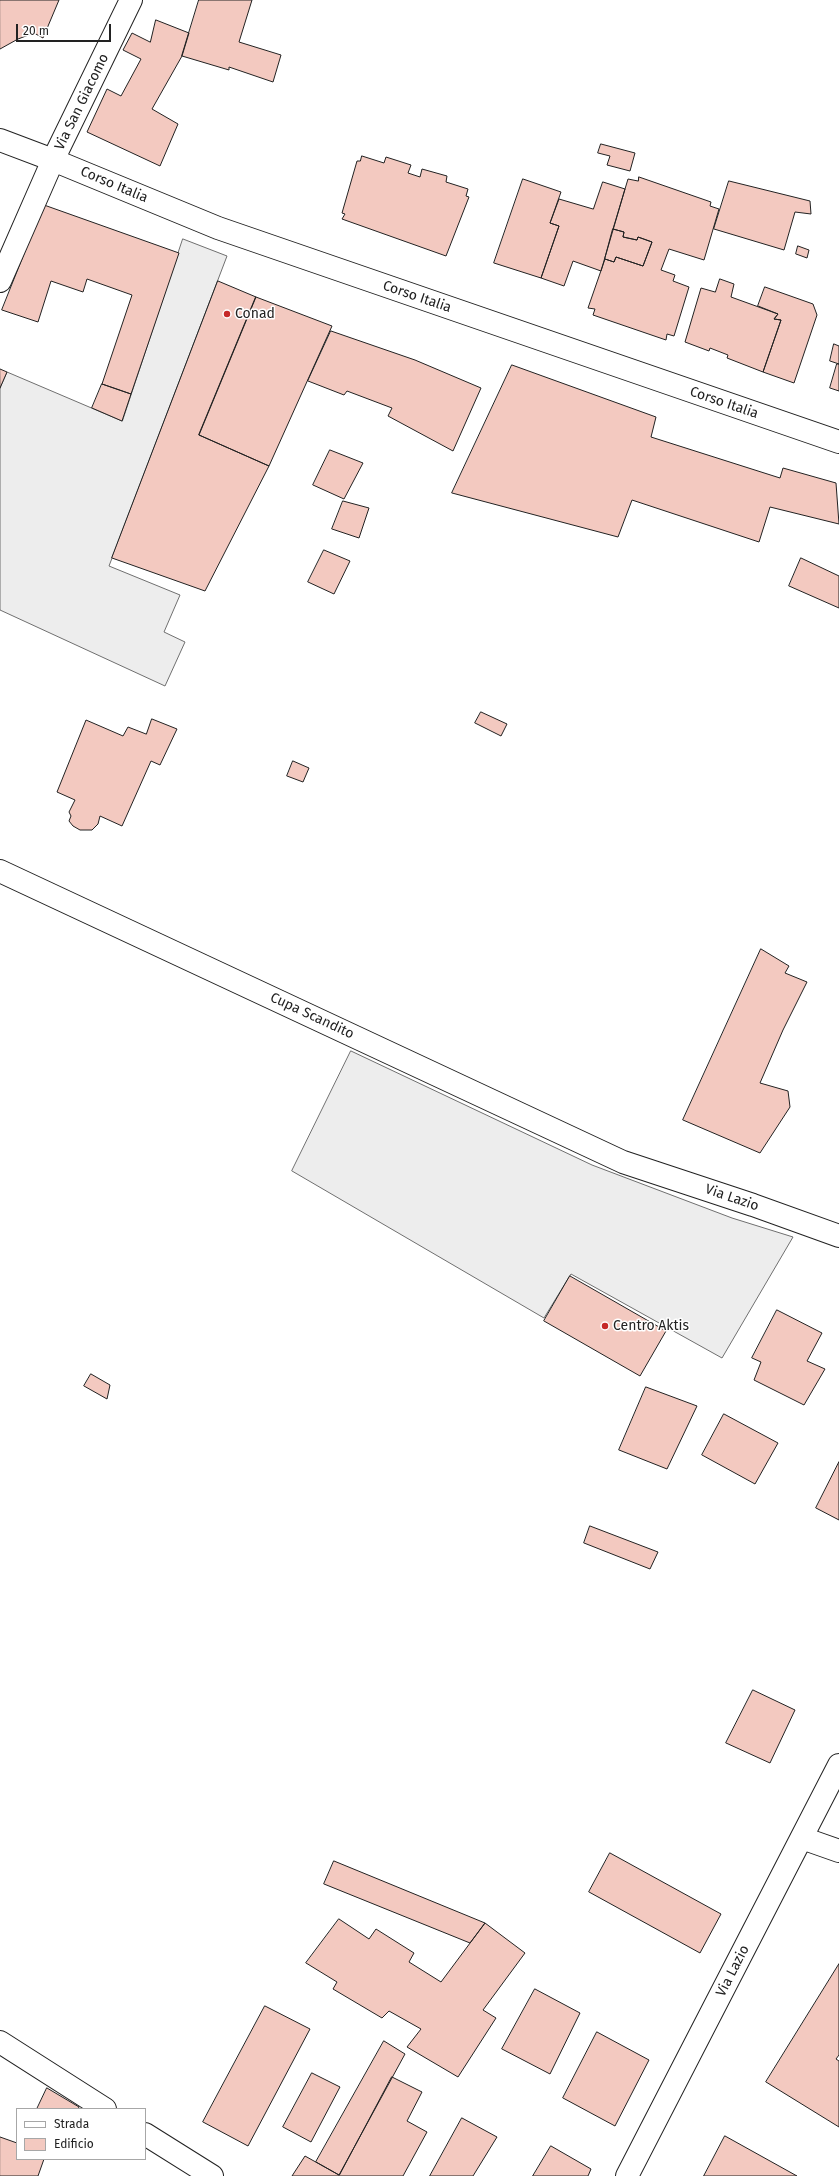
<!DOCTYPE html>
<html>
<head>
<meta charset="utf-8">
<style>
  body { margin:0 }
  #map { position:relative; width:839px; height:2176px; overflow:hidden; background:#fff; font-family:"Fira Sans",sans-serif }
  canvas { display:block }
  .legend { position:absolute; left:16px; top:2108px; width:130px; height:52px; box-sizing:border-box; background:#fff; border:1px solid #a7a7a7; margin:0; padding:5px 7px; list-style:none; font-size:12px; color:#222 }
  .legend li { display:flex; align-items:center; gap:8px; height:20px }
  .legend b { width:20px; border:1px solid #a7a7a7 }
  .scale { position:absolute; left:16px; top:24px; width:95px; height:18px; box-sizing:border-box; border:2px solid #222; border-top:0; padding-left:5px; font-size:12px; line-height:14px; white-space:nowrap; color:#222; -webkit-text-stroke:3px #fff; paint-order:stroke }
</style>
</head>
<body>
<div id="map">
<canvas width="839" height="2176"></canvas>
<ul class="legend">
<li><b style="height:5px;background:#fff"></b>Strada</li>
<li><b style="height:11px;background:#f3c9c0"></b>Edificio</li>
</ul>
<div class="scale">20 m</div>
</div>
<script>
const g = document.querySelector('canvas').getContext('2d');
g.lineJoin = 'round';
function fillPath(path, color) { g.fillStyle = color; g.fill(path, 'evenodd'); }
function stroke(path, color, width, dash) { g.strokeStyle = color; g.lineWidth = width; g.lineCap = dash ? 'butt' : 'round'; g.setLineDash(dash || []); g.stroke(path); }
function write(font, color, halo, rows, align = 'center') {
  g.font = font + ' "Fira Sans",sans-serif'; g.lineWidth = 3; g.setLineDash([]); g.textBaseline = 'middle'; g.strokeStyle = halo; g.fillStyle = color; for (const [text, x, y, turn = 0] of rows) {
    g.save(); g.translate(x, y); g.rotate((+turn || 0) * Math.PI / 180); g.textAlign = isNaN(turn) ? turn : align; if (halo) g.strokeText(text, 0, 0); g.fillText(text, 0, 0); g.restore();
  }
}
const parking = new Path2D(`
  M183,239L227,256L109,566L180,595L164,632L185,642L165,686L0,610V388L7,372L122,421Z
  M351,1051L592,1165L732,1218L793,1237L722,1358L571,1274L544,1318L292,1171Z`);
const building = new Path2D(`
  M0,0H59L43,38L34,33L18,39L0,49Z
  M199,0H252L239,42L281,55L273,82L229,67V70L182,56Z
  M156,20L189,33L182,56L152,109L178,124L160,166L87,132L107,89L121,96L141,59L123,50L132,33L150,42Z
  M601,144L635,153L630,171L607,165L610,156L598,153Z
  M362,156L384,163L386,157L411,165L408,173L420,177L422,169L447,176L446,182L468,189L466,196L469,197L446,256L342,219L345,214L342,213L357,161H360Z
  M639,177L711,202L710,206L719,209L704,260L669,249L661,270L675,275L673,281L689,287L674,336L667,334L666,340L593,315L595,309L588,308L605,259L614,262L616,257L643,266L652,242L638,237L637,240L623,237L624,232L613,229L628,179L638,181Z
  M523,179L561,192L550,223L559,226L541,278L494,263Z
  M729,181L810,201L811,214L795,212L784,250L714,229Z
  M603,182L625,189L601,271L573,261L564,286L541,278L559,226L550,223L559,199L593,209Z
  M44,205L179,253L131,394L102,384L132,295L87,279L83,292L51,281L38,322L2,310Z
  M613,229L624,232L623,237L637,240L638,237L652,242L643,266L616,257L614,262L605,259Z
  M798,246L809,250L807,258L796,254Z
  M720,279L734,284L731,297L778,314L774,319L781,320L763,372L727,358L728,355L710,348L709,351L685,342L701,288L715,292Z
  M218,281L256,297L199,435L269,466L205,591L112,558Z
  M765,287L813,304L817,315L794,383L763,372L781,320L774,319L778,314L758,306Z
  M256,297L332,326L269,466L199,435Z
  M331,331L415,360L481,388L453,451L388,416L392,408L347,391L344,395L308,381Z
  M834,344L839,346V364L830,361Z
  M837,364H839V391L830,388Z
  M512,365L656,417L651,437L780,478L783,468L836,483L839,524L770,507L759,542L632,500L618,537L452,493Z
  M0,369L7,372L0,388Z
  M102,384L131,394L122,421L92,408Z
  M330,450L363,463L344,499L313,485Z
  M343,501L369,508L359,538L332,529Z
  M324,550L350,561L334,594L308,582Z
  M801,558L839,576V608L789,586Z
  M481,712L507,724L501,736L475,723Z
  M152,719L177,729L160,765L151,761L122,826L100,816L98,824L92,830H80L73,826L69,821L71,816L69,812L75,800L57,792L86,720L123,736L128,727L146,734Z
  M293,761L309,768L303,782L287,776Z
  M761,949L789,966L785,973L807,982L783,1030L760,1083L788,1091L790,1107L760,1153L683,1120Z
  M570,1276L666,1331L640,1376L544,1321Z
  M777,1310L822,1333L807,1361L825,1369L804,1405L754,1380L761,1362L752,1358Z
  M91,1374L110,1385L107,1399L84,1386Z
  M646,1387L697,1406L667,1469L619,1450Z
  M724,1414L778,1443L755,1484L702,1455Z
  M839,1462V1520L816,1508Z
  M590,1526L658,1552L650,1569L584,1543Z
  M753,1690L795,1710L770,1763L726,1743Z
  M610,1853L721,1914L700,1953L589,1892Z
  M334,1861L485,1923L470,1943L324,1884Z
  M339,1919L369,1939L376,1929L414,1953L409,1962L441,1982L485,1923L525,1953L483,2010L496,2018L458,2077L407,2047L421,2029L389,2011L382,2018L333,1989L337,1982L306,1963Z
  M839,1964V2055L836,2059L839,2061V2127L766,2082Z
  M535,1989L580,2013L550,2074L502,2049Z
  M265,2006L310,2029L248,2146L203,2122Z
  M597,2032L649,2060L615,2126L563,2098Z
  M384,2041L405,2054L339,2175L316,2162Z
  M312,2073L340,2087L311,2142L283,2127Z
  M392,2077L422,2092L407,2121L427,2132L403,2176H292L305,2156L339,2175Z
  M47,2088L79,2107L78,2109H37Z
  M462,2118L497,2137L473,2176H430Z
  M725,2136L797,2176H704Z
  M0,2137L17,2143V2159H44L38,2176H0Z
  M551,2146L591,2169L588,2176H533Z`);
const minor = new Path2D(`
  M0,140L53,160L218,228L839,442
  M0,281L53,160L131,0
  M0,871L623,1162L753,1205L839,1236
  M802,1838L839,1851
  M0,2042L105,2109
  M145,2134L212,2176`);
const major = new Path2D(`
  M627,2176L839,1765`);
const markers = [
  [227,314,4,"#c62828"],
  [605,1326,4,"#c62828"]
];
const streetNames = [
  ["Via San Giacomo",82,102,-64],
  ["Corso Italia",114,185,23],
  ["Corso Italia",417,297,19],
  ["Corso Italia",724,403,19],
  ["Cupa Scandito",312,1016,25],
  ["Via Lazio",732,1198,19],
  ["Via Lazio",733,1971,-63]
];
const poiNames = [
  ["Conad",235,314],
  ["Centro Aktis",613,1326]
];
fillPath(parking, '#ededed');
stroke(parking, '#6f6f6f', 1);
fillPath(building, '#f3c9c0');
stroke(building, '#222', 1);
stroke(minor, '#222', 24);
stroke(major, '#222', 24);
stroke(minor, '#fff', 22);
stroke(major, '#fff', 22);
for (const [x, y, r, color] of markers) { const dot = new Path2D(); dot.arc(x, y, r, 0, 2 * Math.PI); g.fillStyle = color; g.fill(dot); stroke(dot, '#fff', 1.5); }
write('14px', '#222', '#fff', streetNames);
write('14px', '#222', '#fff', poiNames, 'left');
</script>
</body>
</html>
